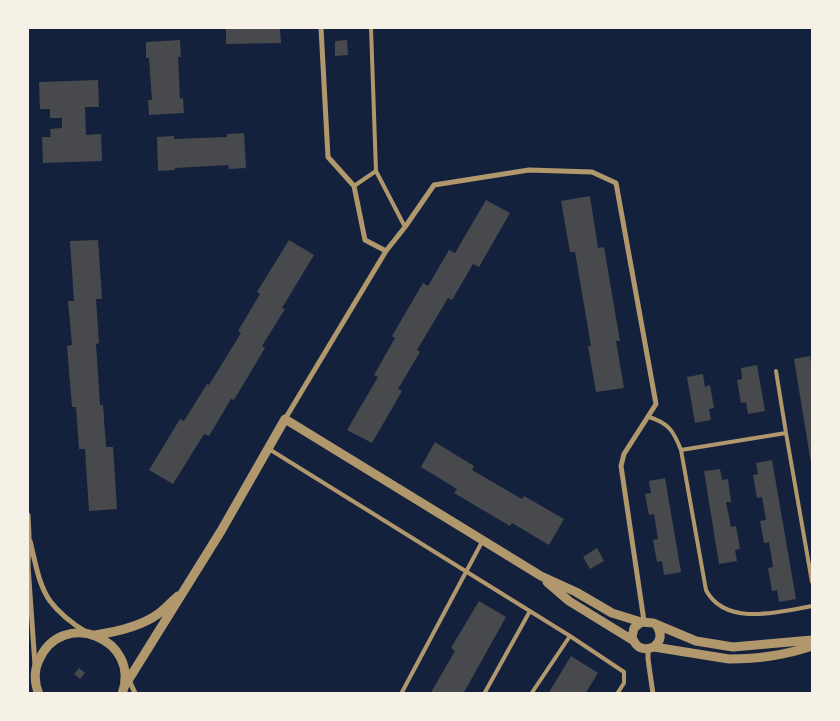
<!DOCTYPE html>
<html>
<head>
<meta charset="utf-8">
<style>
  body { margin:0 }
  #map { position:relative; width:840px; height:721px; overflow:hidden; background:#14213d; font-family:Signika,sans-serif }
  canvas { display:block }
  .frame { position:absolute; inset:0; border:29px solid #f6f1e7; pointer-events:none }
</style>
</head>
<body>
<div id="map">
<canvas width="840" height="721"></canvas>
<div class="frame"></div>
</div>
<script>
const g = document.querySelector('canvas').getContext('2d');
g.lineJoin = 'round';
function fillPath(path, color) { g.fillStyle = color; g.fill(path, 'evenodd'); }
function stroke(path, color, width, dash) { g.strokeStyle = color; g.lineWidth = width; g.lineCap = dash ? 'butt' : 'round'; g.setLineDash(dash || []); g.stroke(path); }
const building = new Path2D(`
  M226,28H280L281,43L226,44Z
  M180,40L181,57H178L180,99L183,98L184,113L149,115L148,100H152L149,58H146V42Z
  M347,40L348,55L335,56V41Z
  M98,80L99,107H85L86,135L101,134L102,161L43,163L42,137H51L50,129L62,128V118H50V109H40L39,82Z
  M244,133L246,168L229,169L228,165L175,168V170L158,171L157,137L174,136V139L227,137V134Z
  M590,196L598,248L604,247L620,341H616L624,388L596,392L588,346H591L575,252H570L561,201Z
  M486,200L510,213L479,267L473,264L452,300L448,298L417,350L420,352L398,389L402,391L372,443L347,430L378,377L374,375L395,338L392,336L423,283L428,286L449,250L455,253Z
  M98,240L102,299H96L99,343L96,344L100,405H103L106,447H113L117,509L89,511L85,449H79L76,407H72L67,346L72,345L68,301H74L70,241Z
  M289,240L314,255L282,308L285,309L262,346L265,348L234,400L231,399L209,436L204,434L173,484L149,470L180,419L184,421L207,384L209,385L241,333L238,331L260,294L257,292Z
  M810,356L812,369L811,463L794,359Z
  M757,365L765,411L748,414L746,402L741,403L737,380L742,379L741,368Z
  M703,374L705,387L710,385L714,408L709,409L711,420L695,423L687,377Z
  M435,442L474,466L472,470L522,499L524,496L564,519L549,545L512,523L510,526L454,493L457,489L421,467Z
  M772,460L796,599L779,602L777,590L772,591L768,568L773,567L769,542L764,543L760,521L766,520L762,497L757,498L753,475L758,474L756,463Z
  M720,469L722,480L728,479L731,502H726L731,527L736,526L740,549L735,550L737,561L719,564L704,471Z
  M665,478L681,572L664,575L662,561L657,562L653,540L658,539L656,526L654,514L649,515L645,494L651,493L649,481Z
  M597,548L604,561L590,569L583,557Z
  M479,601L506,617L463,694H430L455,651L451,648Z
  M571,656L598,673L585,694H548Z
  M79,668L85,673L80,679L74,674Z`);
const service = new Path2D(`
  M371,28L376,171L405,227
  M354,186L376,171
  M776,371L786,433
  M649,417C669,423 674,432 681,450L706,590C725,627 780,612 812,606
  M269,449L570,636L624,672V683L617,694
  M681,450L786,433L812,582
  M401,694L483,540
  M484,694L530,611
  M531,694L570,636`);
const minor = new Path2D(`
  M321,28L328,157L354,186L365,240L386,251
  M285,419L386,251L405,227L434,185L529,170L592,172L616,183L656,404L624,454L621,466L644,621
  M28,515L29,536L28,566L35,665
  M30,541C35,560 38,584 50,601C59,613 73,624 86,632
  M648,649V659L653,694
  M128,678L135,693`);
const tertiary = new Path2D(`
  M547,582L569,601L634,641
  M641,622L634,628L632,637C636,648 643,651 654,647C661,641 662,634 657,626
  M95,635C116,632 140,627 158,614C165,609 171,602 178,596
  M654,647L729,659C758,659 786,655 812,646
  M124,687L221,531L285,419L541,576L576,592L612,613L641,622L653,623L696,641L733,647L812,640
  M39,694C34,683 34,670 39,660C62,607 142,639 122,694`);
fillPath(building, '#48494c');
stroke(service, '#b1986c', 4);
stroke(minor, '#b1986c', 5);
stroke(tertiary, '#b1986c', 9);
</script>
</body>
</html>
